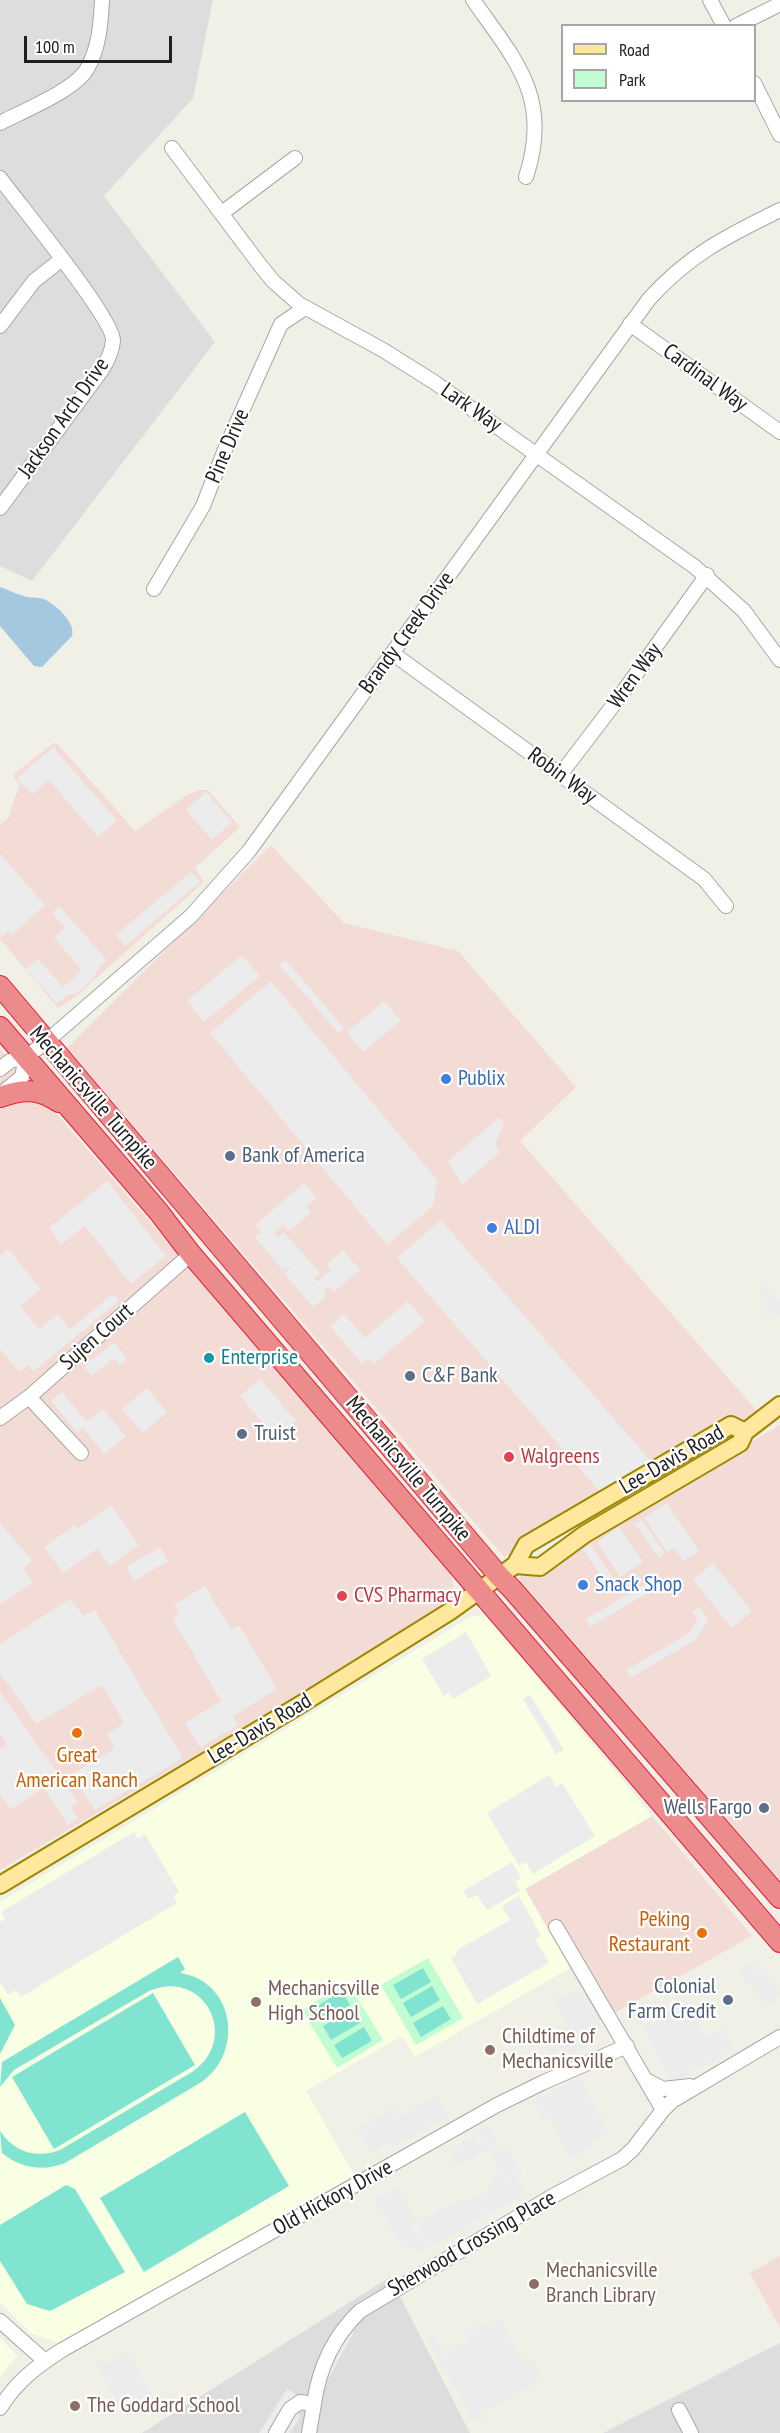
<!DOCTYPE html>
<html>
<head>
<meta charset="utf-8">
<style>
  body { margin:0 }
  #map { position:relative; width:780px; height:2433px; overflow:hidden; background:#f1f0e6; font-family:"PT Sans Narrow",sans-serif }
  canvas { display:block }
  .legend { position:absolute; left:561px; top:24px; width:195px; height:78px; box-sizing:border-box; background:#fff; border:2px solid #a6a6a6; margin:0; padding:8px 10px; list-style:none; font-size:18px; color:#202020 }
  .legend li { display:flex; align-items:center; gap:12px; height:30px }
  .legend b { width:30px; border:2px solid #a6a6a6 }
  .scale { position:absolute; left:24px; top:36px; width:148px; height:27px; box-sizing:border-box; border:3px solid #202020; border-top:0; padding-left:8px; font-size:18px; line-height:21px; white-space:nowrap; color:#202020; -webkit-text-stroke:4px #fff; paint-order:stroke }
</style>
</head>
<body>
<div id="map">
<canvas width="780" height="2433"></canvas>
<ul class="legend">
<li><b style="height:8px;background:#ffe89e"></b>Road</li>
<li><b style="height:16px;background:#c2fcd2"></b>Park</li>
</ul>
<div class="scale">100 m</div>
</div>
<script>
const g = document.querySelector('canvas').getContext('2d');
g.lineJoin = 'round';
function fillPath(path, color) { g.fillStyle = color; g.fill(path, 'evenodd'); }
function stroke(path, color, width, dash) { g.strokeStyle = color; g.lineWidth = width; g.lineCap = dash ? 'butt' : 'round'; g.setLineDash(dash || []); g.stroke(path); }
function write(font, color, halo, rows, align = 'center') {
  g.font = font + ' "PT Sans Narrow",sans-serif'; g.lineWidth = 4.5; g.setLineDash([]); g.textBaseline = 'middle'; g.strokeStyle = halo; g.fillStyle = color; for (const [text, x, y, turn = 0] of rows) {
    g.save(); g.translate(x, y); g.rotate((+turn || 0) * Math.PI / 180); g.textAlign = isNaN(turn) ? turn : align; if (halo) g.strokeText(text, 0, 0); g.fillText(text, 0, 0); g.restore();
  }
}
const residential = new Path2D(`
  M0,0H213L193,98L104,196L215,342L32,581L0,566Z
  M390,2277L470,2433H142Z
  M780,2343V2433H603Z`);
const commercial = new Path2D(`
  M57,743L135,831L187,795L199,790H208L240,827L195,868L204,882L74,998L58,1008L0,939V825L9,817L15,796L20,787L13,775L52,744Z
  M271,845L344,923L458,951L576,1087L520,1141L757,1411L717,1442L595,1503L504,1557L67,1048Z
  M0,1049L325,1423L451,1575L454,1587L448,1601L296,1696L0,1870Z
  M780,1425V1880L518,1578Z
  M652,1816L752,1936L600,2021L525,1889Z
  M780,2256V2328L750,2273Z`);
const education = new Path2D(`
  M472,1616L487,1617L652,1816L525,1889L570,1968L415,2057L402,2036L306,2091L354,2175L60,2343L32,2334L0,2302V1902Z
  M0,2338L17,2356L0,2377Z`);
const park = new Path2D(`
  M428,1958L463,2018L416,2045L381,1985Z
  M347,1982L383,2040L337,2068L302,2010Z`);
const pitch = new Path2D(`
  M178,1957L185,1969L180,1973C235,1981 245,2054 200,2083L65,2163C42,2172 21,2168 2,2153L0,2131C14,2152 36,2159 60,2150L192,2072C242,2038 203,1967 149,1991L14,2070L0,2087L2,2062Z
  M423,1968L431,1982L401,1999L393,1985Z
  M432,1986L440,2000L411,2017L403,2003Z
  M342,1991L350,2005L320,2022L312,2009Z
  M153,1993L195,2065L54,2149L12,2077Z
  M0,1998L15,2025L0,2054Z
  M443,2006L451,2019L421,2037L413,2023Z
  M352,2009L360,2023L331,2040L323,2026Z
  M364,2027L372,2041L342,2058L334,2045Z
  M245,2112L289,2186L144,2272L100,2198Z
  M66,2185L75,2189L125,2272L50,2311L27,2304L0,2261V2225Z`);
const parking = new Path2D(`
  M53,747L117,821L98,837L49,780L32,795L17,778Z
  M206,792L232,822L212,840L186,810Z
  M0,854L45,905L12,935L8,931L2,937L0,934Z
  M191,872L200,882L125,946L116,935Z
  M59,906L107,960L99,967L92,980L76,994H68L57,1004L26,969L38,959L63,987L82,970L54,938L65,928L52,913Z
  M242,955L260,976L204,1022L187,1001Z
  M286,960L344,1028L338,1033L279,965Z
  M271,981L437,1180L433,1206L387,1245L210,1033Z
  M384,1001L401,1021L363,1052L347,1032Z
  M499,1117L504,1123L495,1145L500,1152L462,1185L448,1161Z
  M107,1181L166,1256L131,1284L85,1226L61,1244L49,1228Z
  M304,1183L317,1198L307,1207L311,1213L289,1231L284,1225L275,1233L278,1237L284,1232L320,1273L314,1278L317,1282L331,1270L327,1264L343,1250L360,1270L334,1292L328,1286L323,1291L327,1296L313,1307L284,1273L290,1268L289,1267L283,1271L255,1237L261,1232L255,1225Z
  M441,1220L650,1460L606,1499L397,1258Z
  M8,1249L41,1289L20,1306L39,1329L58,1314L70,1329L113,1294L119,1301L33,1372L28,1365L19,1372L0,1349V1256Z
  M765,1284L780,1301V1314L771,1322L761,1310L769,1303L758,1290Z
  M408,1301L425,1321L374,1364L368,1358L362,1364L330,1326L344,1314L365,1338Z
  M114,1342L127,1359L120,1365L114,1358L92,1376L84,1367Z
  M260,1379L296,1421L276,1439L240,1396Z
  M147,1388L167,1412L142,1433L122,1409Z
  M62,1392L87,1422L103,1409L126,1436L104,1454L83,1428L77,1432L51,1401Z
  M666,1503L699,1551L684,1561L674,1548L667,1552L644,1518Z
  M111,1505L139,1545L110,1566L97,1549L63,1573L44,1547L75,1525L78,1529Z
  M642,1520L665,1553L659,1558L635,1524Z
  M0,1523L32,1560L24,1568L33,1583L0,1604Z
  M619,1527L643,1562L620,1577L597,1542Z
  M590,1544L617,1583L609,1588L583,1549Z
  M160,1547L168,1561L134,1581L126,1567Z
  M713,1563L752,1611L732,1628L693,1580Z
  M654,1579L658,1587L590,1627L586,1619Z
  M205,1586L231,1629L239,1625L277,1689L233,1716L238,1725L200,1748L185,1723L221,1701L172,1618L179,1614L174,1605Z
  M70,1599L84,1616L95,1610L183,1758L95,1810L71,1775L115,1748L107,1734L124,1723L102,1685L36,1724L0,1673V1644Z
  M699,1607L709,1620L695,1640L630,1678L626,1670L689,1633L697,1620L692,1612Z
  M466,1632L491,1676L453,1699L449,1693L444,1696L422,1659Z
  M0,1692L78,1802L71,1807L78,1818L68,1825L43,1788L11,1810L0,1795V1749L7,1744L0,1733Z
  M530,1695L564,1750L556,1754L523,1699Z
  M549,1775L556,1787L562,1783L595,1836L533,1874L526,1862L519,1866L487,1813Z
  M134,1832L138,1839L145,1834L179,1892L173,1896L177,1903L21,1997L16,1990L8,1995L0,1982V1922L5,1919L1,1912Z
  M512,1862L521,1878L515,1882L520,1891L487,1910L477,1895L468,1899L463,1891Z
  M519,1896L541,1936L535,1939L549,1963L477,2004L451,1958L457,1954V1950L510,1920L502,1906Z
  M752,1961L780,1993V1996L769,2006L739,1972Z
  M579,1991L602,2028L596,2032L599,2039L568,2057L563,2048L551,2055L542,2040L568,2025L554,2000L569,1992L571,1995Z
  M688,2002L706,2037L724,2028L735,2050L673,2083L643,2026Z
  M580,2077L610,2133L592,2142L594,2146L571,2159L550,2119L543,2122L533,2102Z
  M437,2096L448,2117L396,2146L392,2140L370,2152L357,2128L395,2106L401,2116Z
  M488,2126L501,2149L507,2147L522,2175L517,2178L526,2193L418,2254L412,2245L403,2250L375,2199L397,2187L416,2221L409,2225L415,2235L421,2231L417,2224L461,2199L464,2203L493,2187L489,2179L499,2173L504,2181H506L488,2148L456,2166L451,2157L454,2155L450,2149L473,2136L477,2142L481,2140L478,2132Z
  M500,2318L525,2363L532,2360L543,2379L482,2413L484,2418L475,2423L426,2337L433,2333L446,2354L469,2341L465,2333L486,2322L490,2329L495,2325L493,2322Z
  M348,2329L354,2332L330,2376L323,2373Z
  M127,2352L157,2401L135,2414L129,2405L121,2409L95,2365L103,2360L106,2364Z
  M287,2389L297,2395L295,2412L301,2416L290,2433H259Z`);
const water = new Path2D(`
  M0,587C9,590 18,595 27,597C33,598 40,597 46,600C57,606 76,623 72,636L42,667L34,666L0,626Z`);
const minor = new Path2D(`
  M473,0C516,61 552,98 526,177
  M710,0L724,26
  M736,26L780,4
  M754,83L780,135
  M0,123C23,111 75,90 87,69C99,49 101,22 102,0
  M172,148L260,265L273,281L299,304L383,350L434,382L695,567L744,611L780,660
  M0,178C18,203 115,320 113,341C112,351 107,362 101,371L0,508
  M222,213L295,158
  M630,324L780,432
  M0,326L34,281L62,259
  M154,589L203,506L226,447L281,324L305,308
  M392,653L704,879L726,906
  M560,775L618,699L707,575
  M0,1069L10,1061L26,1057L46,1042L191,916L249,851L649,299C690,254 727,236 780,210
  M2,1093L22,1077L26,1057
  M29,1397L81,1453
  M0,1418L29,1397L191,1254
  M556,1927L663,2110
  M646,2080L663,2089L690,2086
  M0,2321L45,2361
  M314,2404C319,2367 333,2337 360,2311L551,2197L622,2159L633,2149L663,2110L672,2101L780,2037
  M0,2408C16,2382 37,2366 62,2350L497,2105L544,2082L627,2046
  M679,2410L691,2433
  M276,2433L290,2409L300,2402L314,2404L309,2433`);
const major = new Path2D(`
  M515,1565L540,1567L585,1534L740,1443L745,1432L780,1405
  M0,1885L303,1703L449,1612L515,1565L526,1545L731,1425L745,1432`);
const highway = new Path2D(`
  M0,986L499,1576L512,1589L780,1898
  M0,1027L158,1211L191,1254L780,1942
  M0,1097C23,1089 38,1088 59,1102`);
const markers = [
  [446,1079,6,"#3f7fe0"],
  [230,1156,6,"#5c6f8a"],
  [492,1228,6,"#3f7fe0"],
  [209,1358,6,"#0f9aa8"],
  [410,1376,6,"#5c6f8a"],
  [242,1434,6,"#5c6f8a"],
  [509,1457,6,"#e0444e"],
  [583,1585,6,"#3f7fe0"],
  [342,1596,6,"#e0444e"],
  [77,1733,6,"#e8710a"],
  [764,1808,6,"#5c6f8a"],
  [702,1933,6,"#e8710a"],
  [728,2000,6,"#5c6f8a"],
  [256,2002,6,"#8d6e63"],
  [490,2050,6,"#8d6e63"],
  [534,2284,6,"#8d6e63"],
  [75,2406,6,"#8d6e63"]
];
const streetNames = [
  ["Cardinal Way",705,378,36],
  ["Lark Way",471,408,35],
  ["Jackson Arch Drive",64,418,-55],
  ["Pine Drive",228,446,-67],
  ["Brandy Creek Drive",407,633,-54],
  ["Wren Way",635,676,-54],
  ["Robin Way",562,776,36],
  ["Mechanicsville Turnpike",93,1098,49],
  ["Sujen Court",97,1337,-41],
  ["Lee-Davis Road",672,1460,-30],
  ["Mechanicsville Turnpike",408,1469,50],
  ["Lee-Davis Road",260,1729,-31],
  ["Old Hickory Drive",333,2198,-29],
  ["Sherwood Crossing Place",472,2244,-30]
];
const shopNames = [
  ["Publix",458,1079],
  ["ALDI",504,1228],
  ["Snack Shop",595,1585]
];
const serviceNames = [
  ["Bank of America",242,1156],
  ["C&F Bank",422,1376],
  ["Truist",254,1434],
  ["Wells Fargo",752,1808,"right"],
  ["Colonial",716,1987,"right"],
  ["Farm Credit",716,2012,"right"]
];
const cultureNames = [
  ["Enterprise",221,1358]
];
const healthNames = [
  ["Walgreens",521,1457],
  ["CVS Pharmacy",354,1596]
];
const foodNames = [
  ["Great",77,1756],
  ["American Ranch",77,1781],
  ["Peking",690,1920,"right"],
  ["Restaurant",690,1945,"right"]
];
const educationNames = [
  ["Mechanicsville",268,1989],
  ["High School",268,2014],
  ["Childtime of",502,2037],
  ["Mechanicsville",502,2062],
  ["Mechanicsville",546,2271],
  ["Branch Library",546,2296],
  ["The Goddard School",87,2406]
];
fillPath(residential, '#dedddd');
fillPath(commercial, '#f2dcd5');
fillPath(education, '#f9ffe2');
fillPath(park, '#c2fcd2');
fillPath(pitch, '#81e4d1');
fillPath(parking, '#ececec');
fillPath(water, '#a5c8e1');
stroke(minor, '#a7a7a7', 16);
stroke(major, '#9d8700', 20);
stroke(highway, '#e51e3c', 22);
stroke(minor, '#fff', 14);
stroke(major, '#ffe89e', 16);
stroke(highway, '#ec8b8b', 20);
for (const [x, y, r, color] of markers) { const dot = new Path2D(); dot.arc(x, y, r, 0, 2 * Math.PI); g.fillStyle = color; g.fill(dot); stroke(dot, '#fff', 2); }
write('22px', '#202020', '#fff', streetNames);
write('22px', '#366cbe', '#fff', shopNames, 'left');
write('22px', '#4e5e75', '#fff', serviceNames, 'left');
write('22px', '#0d838f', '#fff', cultureNames, 'left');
write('22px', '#be3a42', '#fff', healthNames, 'left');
write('22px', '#c56008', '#fff', foodNames);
write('22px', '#785e54', '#fff', educationNames, 'left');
</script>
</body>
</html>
